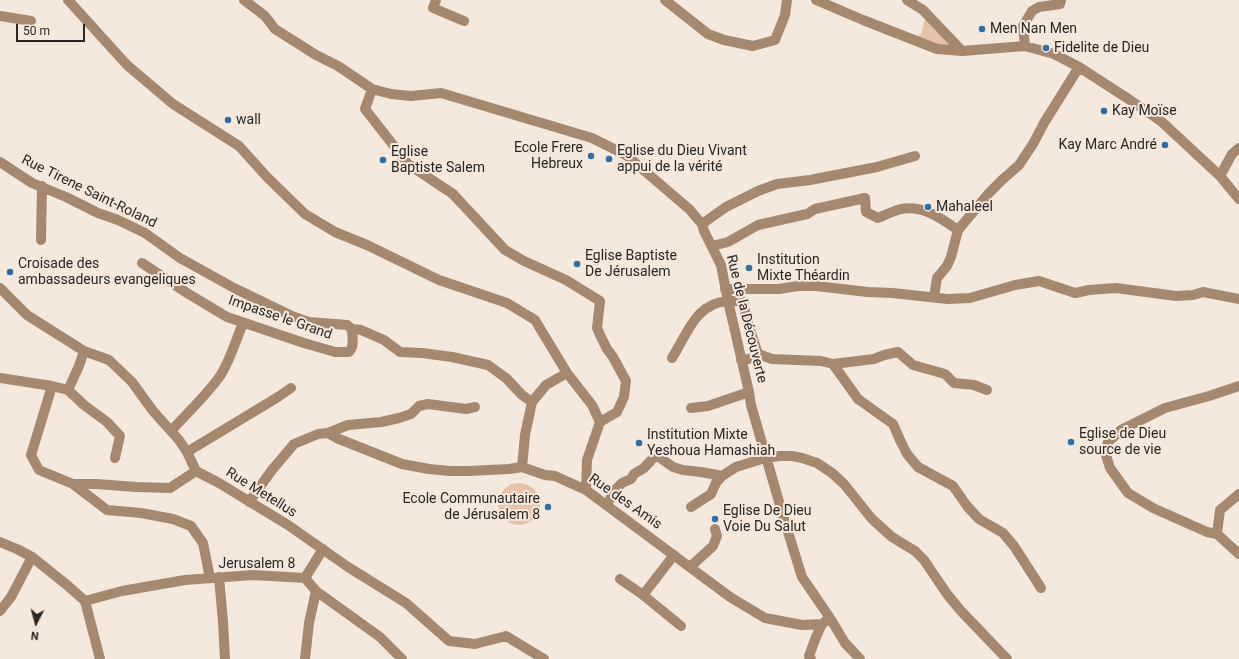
<!DOCTYPE html>
<html>
<head>
<meta charset="utf-8">
<style>
  body { margin:0 }
  #map { position:relative; width:1239px; height:659px; overflow:hidden; background:#f5e8dd; font-family:Roboto,sans-serif }
  canvas { display:block }
  .north { position:absolute; left:16px; top:603px; width:40px; height:40px; -webkit-text-stroke:3px #f5e8dd; paint-order:stroke; rotate:186deg; font-size:11px; font-weight:700; line-height:16px; text-align:center; color:#2b2622 }
  .north::after { content:''; display:block; margin:auto; width:14px; height:18px; background:#2b2622; clip-path:polygon(50% 0,100% 100%,50% 72%,0 100%) }
  .scale { position:absolute; left:16px; top:24px; width:69px; height:18px; box-sizing:border-box; border:2px solid #2b2622; border-top:0; padding-left:5px; font-size:12px; line-height:14px; white-space:nowrap; color:#2b2622; -webkit-text-stroke:3px #f5e8dd; paint-order:stroke }
</style>
</head>
<body>
<div id="map">
<canvas width="1239" height="659"></canvas>
<div class="north">N</div>
<div class="scale">50 m</div>
</div>
<script>
const g = document.querySelector('canvas').getContext('2d');
g.lineJoin = 'round';
function fillPath(path, color) { g.fillStyle = color; g.fill(path, 'evenodd'); }
function stroke(path, color, width, dash) { g.strokeStyle = color; g.lineWidth = width; g.lineCap = dash ? 'butt' : 'round'; g.setLineDash(dash || []); g.stroke(path); }
function write(font, color, halo, rows, align = 'center') {
  g.font = font + ' Roboto,sans-serif'; g.lineWidth = 4; g.setLineDash([]); g.textBaseline = 'middle'; g.strokeStyle = halo; g.fillStyle = color; for (const [text, x, y, turn = 0] of rows) {
    g.save(); g.translate(x, y); g.rotate((+turn || 0) * Math.PI / 180); g.textAlign = isNaN(turn) ? turn : align; if (halo) g.strokeText(text, 0, 0); g.fillText(text, 0, 0); g.restore();
  }
}
const green = new Path2D(`
  M925,19L953,47L942,46L916,38L921,34Z
  M498 504a21 21 0 1 1 42 0a21 21 0 1 1-42 0Z`);
const minor = new Path2D(`
  M68,0L127,65L173,104L239,146L267,177L305,214L335,232L367,245L439,280L507,303L535,320L567,373L592,405L600,422
  M244,0L265,16L275,29L316,55L338,66L372,89L391,94L411,96L441,93L592,138L626,155L689,209L702,224L704,231L721,265L728,301L749,392L751,405L784,519L802,577L830,618L845,643L860,659
  M436,0L433,8L464,21
  M665,0L708,34L724,40L753,46L775,40L785,15L787,0
  M816,0L863,20L937,49L962,51L1025,46L1054,54L1079,67L1130,100L1162,122L1220,176L1239,199
  M907,0L923,10L962,51
  M0,16L31,21
  M1025,46L1023,26L1032,11L1039,7L1060,4L1061,0
  M372,89L365,109L408,164L453,194L505,250L524,261L566,280L600,301L597,328L601,337L607,349L613,357L626,381L624,397L617,412L600,422L587,460L586,490
  M0,162L32,183L66,197L98,213L118,220L145,233L180,258L234,288L294,317L309,322L347,325L352,329L361,330L384,340L400,352L422,353L452,357L488,365L506,378L522,395L532,402
  M1220,176L1232,154L1239,148
  M702,224L726,207L758,191L777,184L810,180L877,167L915,156
  M41,240L42,186
  M712,246L728,242L758,225L807,214L815,209L865,198L866,212L878,218C885,215 893,211 901,209C923,205 941,218 958,230L989,193L1002,180L1019,165L1033,144L1044,123L1079,67
  M142,263L187,293L227,317L304,343L335,352H349C355,346 352,337 352,329
  M0,288L27,315L84,351L109,360L132,382L153,411L179,440L187,452L196,471L219,483L288,525L348,567L406,603L449,641L475,644L506,636L544,659
  M725,289H779L798,286H816L868,292L892,293L948,299L970,298L1015,285L1039,281L1075,293L1089,290L1116,288L1176,296L1193,295L1203,292L1239,299
  M934,297L937,278L947,266L951,257L958,230
  M758,354L772,359L821,361L833,364L858,399L893,424L900,440L907,454L918,467L953,486L967,506L979,519L1003,533L1014,546L1041,588
  M672,358C687,335 695,303 728,301C733,300 738,302 743,302L746,317L758,354L749,359L741,360
  M833,364L874,359L884,355L898,352L913,365L945,374L954,383L974,385L987,390
  M0,378L52,386L68,390L79,366L84,351
  M52,386L31,455L39,470L73,484L107,510L141,513L173,519L191,526L203,543L210,578
  M68,390L84,405L107,422L120,436L115,458
  M691,408L708,406L749,392
  M171,431C187,413 206,396 220,376C230,361 236,340 243,323
  M328,433L348,425L381,422L399,418L411,414L419,406L428,404L466,409L475,407
  M187,452L278,397L291,388
  M522,467L525,435L532,402L546,385L567,373
  M73,484H97L136,487L170,488L196,471
  M1239,494L1220,510L1217,534L1239,554
  M249,502L272,470L294,444L318,434L328,433L339,439L402,464L429,469L450,471H469L509,469L522,467L545,475L555,476L586,490L730,597L765,618L802,625L822,624L830,618
  M607,504L616,489L622,483L631,479L634,474L644,468L656,455L673,467L683,470L701,472L722,476
  M691,507L711,494L716,483L722,476L736,467L765,458L780,456H792L802,458L817,463L832,473L844,484L872,519L892,537L915,551L924,560L947,594L961,611L1007,659
  M1217,534L1207,532L1153,508L1128,493L1110,468L1105,452L1108,442L1121,430L1165,408L1209,396L1239,386
  M0,542L17,549L32,557L67,585L85,601L100,659
  M674,555L643,595L681,626
  M690,567L713,546L717,536L715,529
  M219,577L223,622L225,659
  M305,578L323,549
  M620,579L643,595
  M85,601L122,591L185,580L253,575L305,578L316,591L380,637L402,659
  M0,611L11,597L32,557
  M305,659L309,623L316,591
  M811,659L809,656L816,637L822,624`);
const markers = [
  [982,29,4,"#306fa6"],
  [1046,48,4,"#306fa6"],
  [1104,111,4,"#306fa6"],
  [228,120,4,"#306fa6"],
  [1165,145,4,"#306fa6"],
  [591,156,4,"#306fa6"],
  [609,159,4,"#306fa6"],
  [383,160,4,"#306fa6"],
  [928,207,4,"#306fa6"],
  [577,264,4,"#306fa6"],
  [749,268,4,"#306fa6"],
  [10,272,4,"#306fa6"],
  [1071,442,4,"#306fa6"],
  [639,443,4,"#306fa6"],
  [548,507,4,"#306fa6"],
  [715,519,4,"#306fa6"]
];
const poiNames = [
  ["Men Nan Men",990,29],
  ["Fidelite de Dieu",1054,48],
  ["Kay Moïse",1112,111],
  ["wall",236,120],
  ["Kay Marc André",1157,145,"right"],
  ["Ecole Frere",583,148,"right"],
  ["Hebreux",583,164,"right"],
  ["Eglise du Dieu Vivant",617,151],
  ["appui de la vérité",617,167],
  ["Eglise",391,152],
  ["Baptiste Salem",391,168],
  ["Mahaleel",936,207],
  ["Eglise Baptiste",585,256],
  ["De Jérusalem",585,272],
  ["Institution",757,260],
  ["Mixte Théardin",757,276],
  ["Croisade des",18,264],
  ["ambassadeurs evangeliques",18,280],
  ["Eglise de Dieu",1079,434],
  ["source de vie",1079,450],
  ["Institution Mixte",647,435],
  ["Yeshoua Hamashiah",647,451],
  ["Ecole Communautaire",540,499,"right"],
  ["de Jérusalem 8",540,515,"right"],
  ["Eglise De Dieu",723,511],
  ["Voie Du Salut",723,527]
];
const streetNames = [
  ["Rue Tirene Saint-Roland",89,192,26],
  ["Impasse le Grand",280,318,19],
  ["Rue de la Découverte",746,319,76],
  ["Rue Metellus",261,493,32],
  ["Rue des Amis",625,502,35],
  ["Jerusalem 8",257,564]
];
fillPath(green, '#e6c3a6');
stroke(minor, '#a6886e', 10);
for (const [x, y, r, color] of markers) { const dot = new Path2D(); dot.arc(x, y, r, 0, 2 * Math.PI); g.fillStyle = color; g.fill(dot); stroke(dot, '#f5e8dd', 1.5); }
write('14px', '#2b2622', '#f5e8dd', poiNames, 'left');
write('14px', '#2b2622', '#f5e8dd', streetNames);
</script>
</body>
</html>
